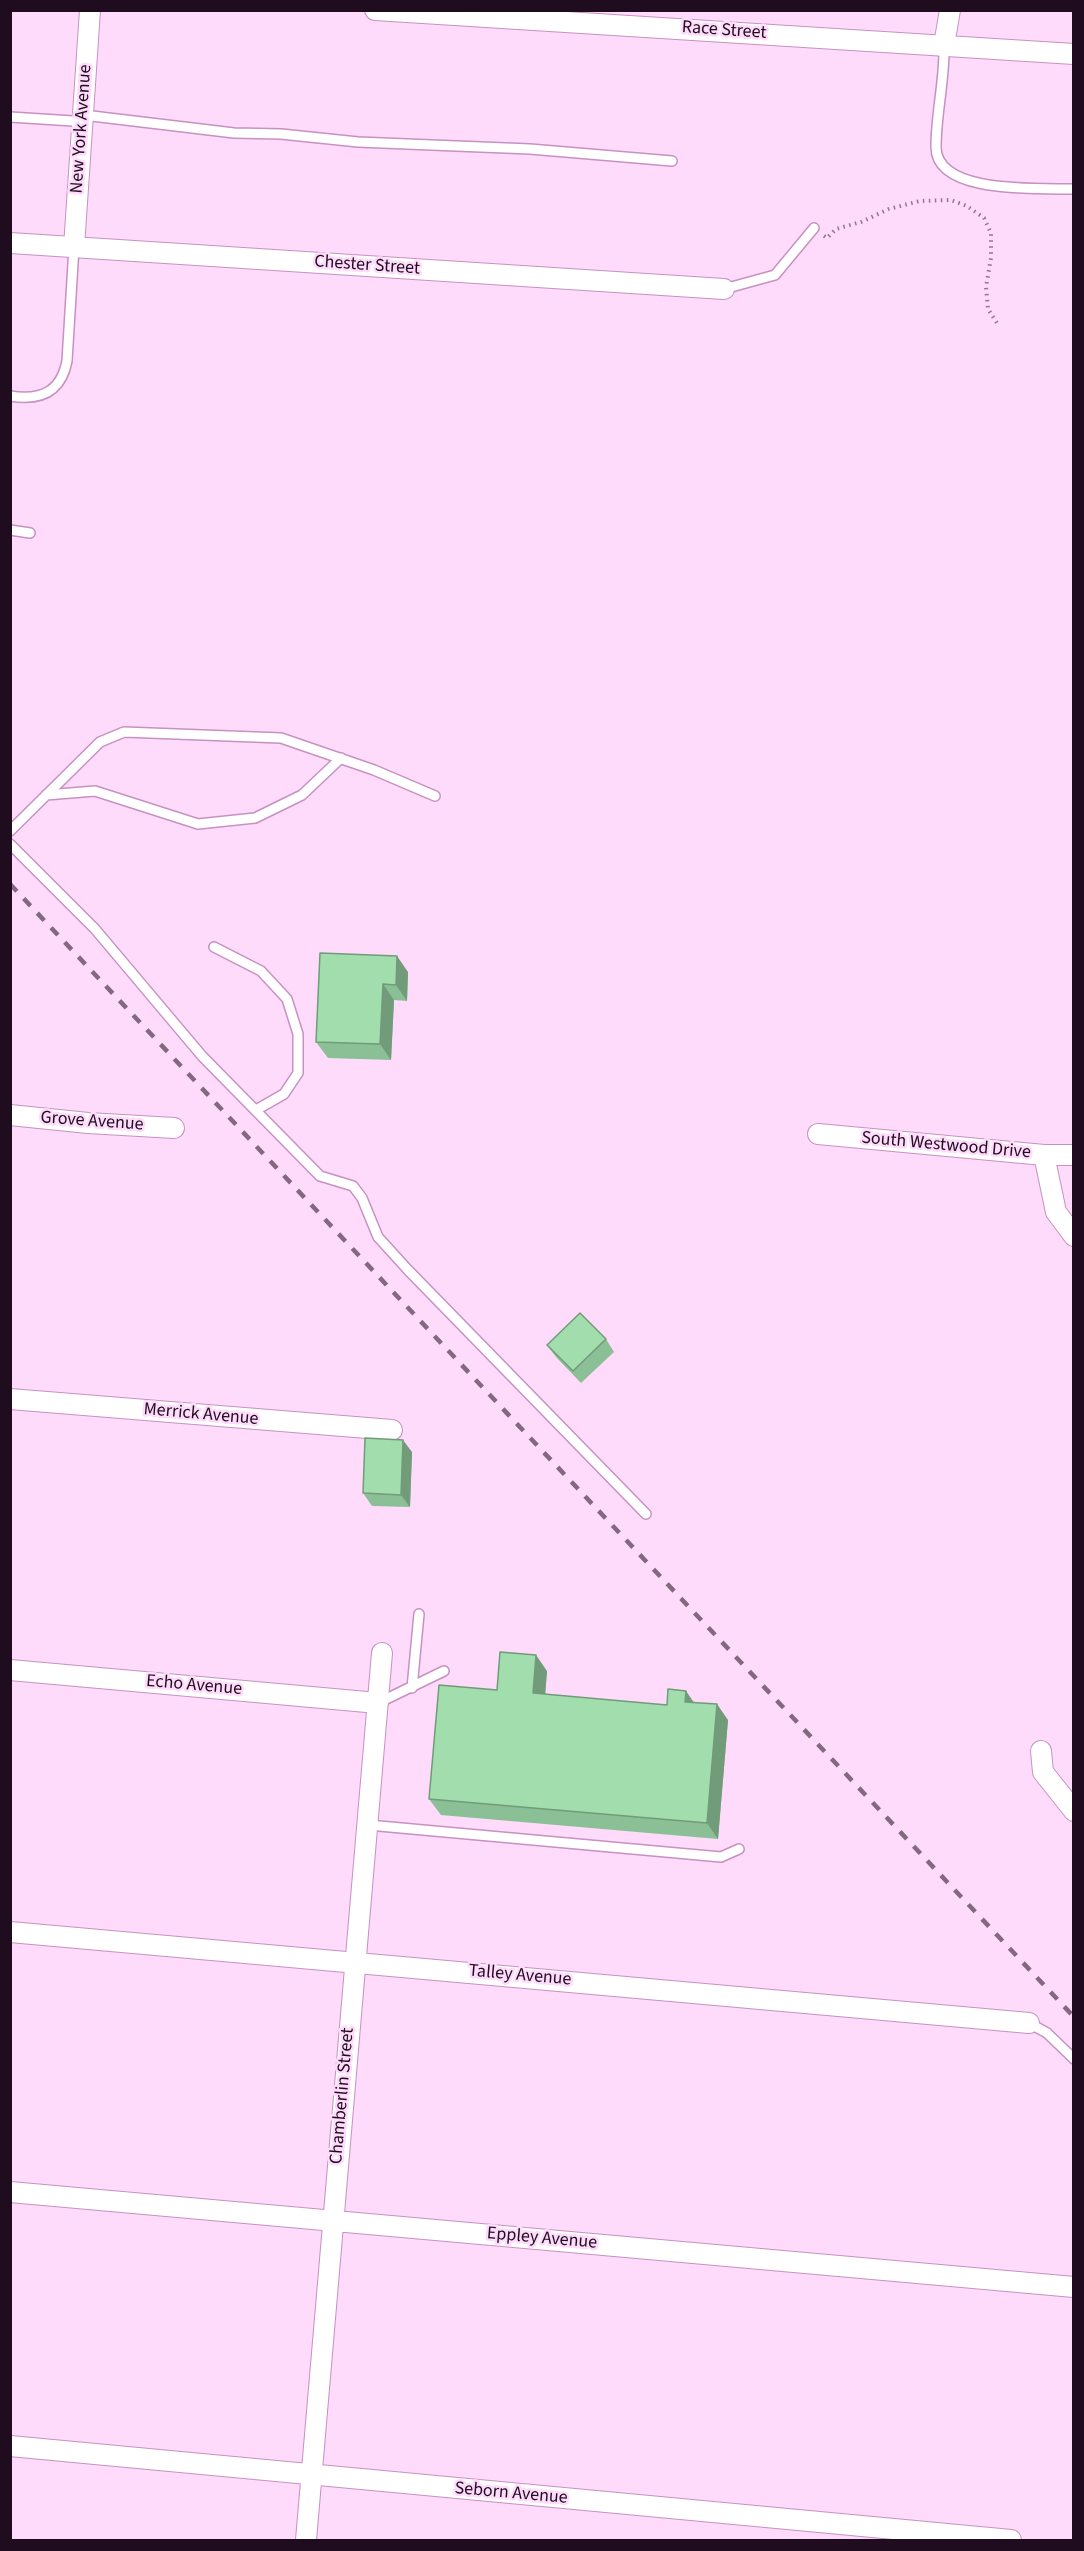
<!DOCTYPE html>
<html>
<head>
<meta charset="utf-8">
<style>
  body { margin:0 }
  #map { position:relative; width:1084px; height:2551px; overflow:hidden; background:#fedbfa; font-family:"Source Sans 3",sans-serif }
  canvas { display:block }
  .frame { position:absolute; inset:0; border:12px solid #200c1f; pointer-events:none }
</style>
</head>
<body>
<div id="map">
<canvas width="1084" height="2551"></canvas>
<div class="frame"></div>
</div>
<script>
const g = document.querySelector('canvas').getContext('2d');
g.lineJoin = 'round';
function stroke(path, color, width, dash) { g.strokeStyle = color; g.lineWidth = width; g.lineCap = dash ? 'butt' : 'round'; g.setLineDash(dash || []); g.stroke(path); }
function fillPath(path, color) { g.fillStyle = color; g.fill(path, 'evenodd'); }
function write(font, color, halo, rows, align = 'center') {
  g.font = font + ' "Source Sans 3",sans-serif'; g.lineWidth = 5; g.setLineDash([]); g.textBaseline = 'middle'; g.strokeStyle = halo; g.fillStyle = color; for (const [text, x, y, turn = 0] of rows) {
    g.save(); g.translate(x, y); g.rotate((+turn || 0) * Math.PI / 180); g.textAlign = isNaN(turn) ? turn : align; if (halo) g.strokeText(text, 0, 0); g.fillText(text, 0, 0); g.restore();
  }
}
const path = new Path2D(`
  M824,236L827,238L836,229L861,222L889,209L920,201L951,200L967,206L984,218L991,233V258L986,287L988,309L997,323`);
const service = new Path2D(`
  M944,45C945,79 936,113 936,147C936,195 1041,188 1074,189
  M10,117L73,121L92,116L234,133L281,134L358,142L530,149L672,161
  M724,289L775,275L814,228
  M10,396C41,401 61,392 67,361L74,247
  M10,530L30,533
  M46,795L95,791L198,824L255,818L302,795L341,758
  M10,831L100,742L124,732L281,738L374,770L435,796
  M10,844L95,929L202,1056L320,1176L353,1186L362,1198L378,1237L408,1270L646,1514
  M214,947L261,971L287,999L298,1034V1073L284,1094L256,1110
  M412,1688L419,1614
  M378,1703L444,1671
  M368,1825L721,1857L739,1849
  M1029,2023L1047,2033L1074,2059`);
const minor = new Path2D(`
  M375,10L1074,54
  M944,45L950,10
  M10,243L724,289
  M74,247L90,10
  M10,1115L88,1123L174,1128
  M818,1134L1044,1155H1074
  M1044,1155L1056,1212L1074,1236
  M10,1399L392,1430
  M10,1670L378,1703
  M1041,1751L1043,1772L1074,1811
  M10,1932L1029,2023
  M10,2192L1074,2287
  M10,2446L1011,2540
  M306,2540L382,1653`);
const rail = new Path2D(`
  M10,884L1074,2017`);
const wall = new Path2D(`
  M320,953L408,972L407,1001L394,1000L391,1060L328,1058L316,1042Z
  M606,1339L614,1352L581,1383L556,1357L547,1345Z
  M412,1452L410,1507L372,1506L363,1493Z
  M547,1671L545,1695L667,1705L695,1702L728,1720L718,1839L441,1815L429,1799L497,1690Z`);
const shadedWall = new Path2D(`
  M397,956L408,972L407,1001L396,985Z
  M383,984L394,1000L391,1060L380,1044Z
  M403,1440L412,1452L410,1507L401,1495Z
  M536,1655L547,1671L544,1709L533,1693Z
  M686,1691L697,1707L685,1702Z
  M717,1704L728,1720L718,1839L707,1823Z`);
const building = new Path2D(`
  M320,953L397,956L396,985L383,984L380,1044L316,1042Z
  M580,1313L606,1339L573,1371L547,1345Z
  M365,1438L403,1440L401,1495L363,1493Z
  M500,1652L536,1655L533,1693L667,1705L668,1689L686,1691L685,1702L717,1704L707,1823L429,1799L439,1685L497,1690Z`);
const streetNames = [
  ["Race Street",724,31,4],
  ["New York Avenue",82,129,-86],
  ["Chester Street",367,266,4],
  ["Grove Avenue",92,1122,4],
  ["South Westwood Drive",946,1146,5],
  ["Merrick Avenue",201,1415,5],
  ["Echo Avenue",194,1686,5],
  ["Talley Avenue",520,1976,5],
  ["Chamberlin Street",343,2096,-85],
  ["Eppley Avenue",542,2239,5],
  ["Seborn Avenue",511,2494,5]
];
stroke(service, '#c791c2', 12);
stroke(minor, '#c791c2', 22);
stroke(path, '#927790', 4, [1.5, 4.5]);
stroke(service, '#fff', 9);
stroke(minor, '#fff', 20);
stroke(rail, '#836880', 4.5, [10, 10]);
fillPath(wall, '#8bbf95');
fillPath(shadedWall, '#719b79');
fillPath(building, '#a2dead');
stroke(building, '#719b79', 1.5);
write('18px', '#200c1f', '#fedbfa', streetNames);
</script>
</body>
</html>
